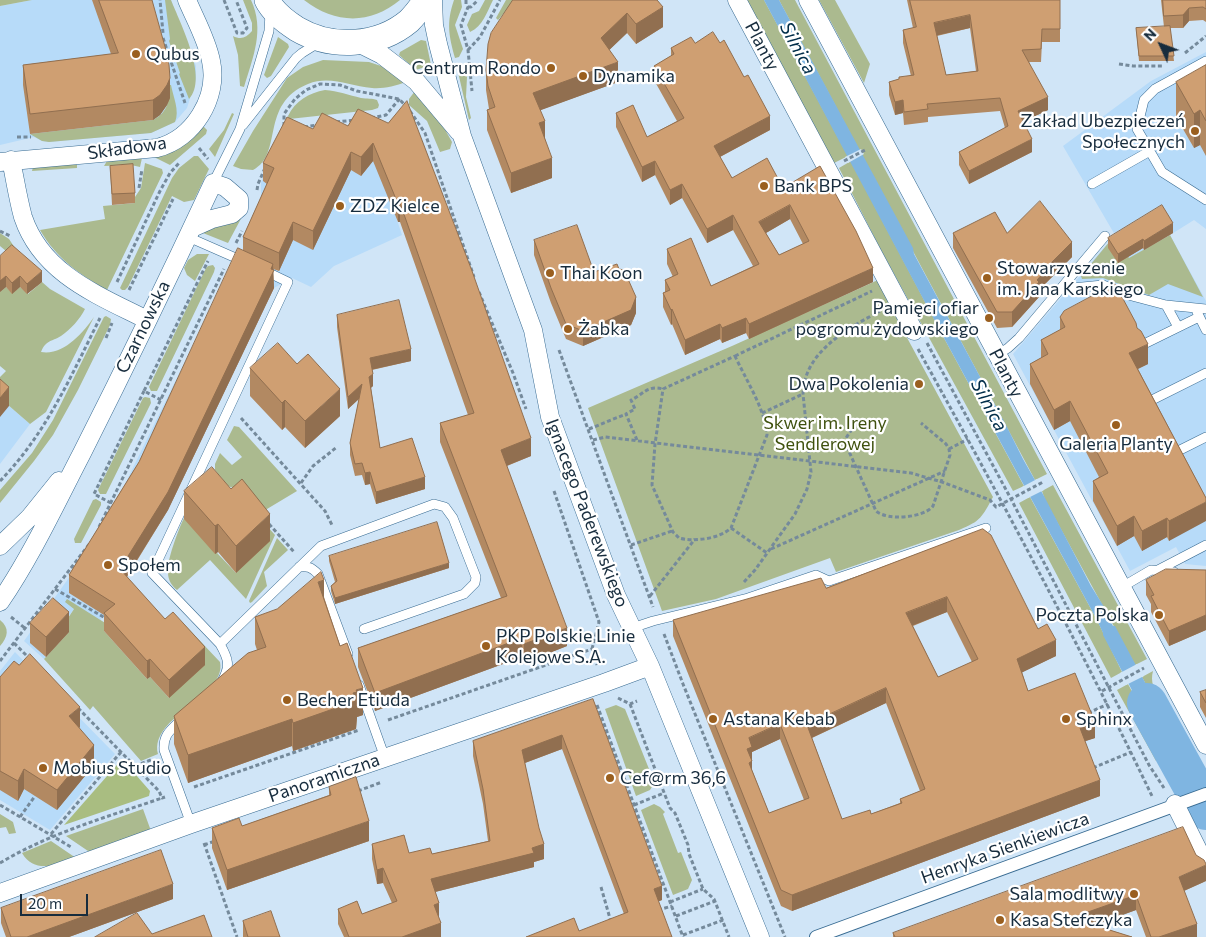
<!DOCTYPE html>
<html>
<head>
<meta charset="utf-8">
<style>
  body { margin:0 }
  #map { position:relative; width:1206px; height:937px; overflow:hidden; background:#d0e5f7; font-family:Commissioner,sans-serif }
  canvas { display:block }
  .north { position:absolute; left:1136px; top:20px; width:50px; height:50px; -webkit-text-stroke:4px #fff; paint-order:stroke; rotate:313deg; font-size:14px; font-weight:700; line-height:20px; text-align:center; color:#172c3d }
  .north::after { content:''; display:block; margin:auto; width:18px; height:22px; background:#172c3d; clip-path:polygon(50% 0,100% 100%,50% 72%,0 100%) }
  .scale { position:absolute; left:20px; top:894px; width:68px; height:22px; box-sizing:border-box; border:2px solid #172c3d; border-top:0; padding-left:6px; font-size:15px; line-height:18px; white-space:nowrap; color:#172c3d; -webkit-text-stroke:4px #fff; paint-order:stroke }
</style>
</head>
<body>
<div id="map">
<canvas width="1206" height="937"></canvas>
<div class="north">N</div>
<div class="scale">20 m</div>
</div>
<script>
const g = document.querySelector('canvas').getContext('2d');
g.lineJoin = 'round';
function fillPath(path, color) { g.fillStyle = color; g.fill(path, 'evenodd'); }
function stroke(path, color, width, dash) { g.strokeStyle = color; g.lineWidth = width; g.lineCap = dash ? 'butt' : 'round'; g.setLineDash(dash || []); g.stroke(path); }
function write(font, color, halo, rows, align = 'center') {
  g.font = font + ' Commissioner,sans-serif'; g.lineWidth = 4.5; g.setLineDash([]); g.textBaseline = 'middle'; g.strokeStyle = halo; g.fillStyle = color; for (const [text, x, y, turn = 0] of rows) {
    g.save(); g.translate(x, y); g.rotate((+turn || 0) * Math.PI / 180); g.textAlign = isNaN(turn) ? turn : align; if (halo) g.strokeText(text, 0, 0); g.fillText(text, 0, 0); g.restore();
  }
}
const built = new Path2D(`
  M32,0H171L196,66V79L187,108L175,122L151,133L49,142L42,141L34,137L0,145V6Z
  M1206,52V229L1194,220L1170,235L1206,301V566L1185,564L1176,547L1130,571L1013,354L1115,235L1063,146L1151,81Z
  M413,124L421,135L442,195L395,214L402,235L334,266L311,287L292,278L274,288L168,510L100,621L74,609L65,621L69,632L44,659L24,641L102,531L238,253H243L248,241L242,238L261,199V182L286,132Z
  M0,398L30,424L0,464Z
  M15,652L115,754L50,830L0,800V671Z`);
const green = new Path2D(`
  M0,0H32L0,6Z
  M165,0H171C180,23 209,78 189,99L179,74L180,73L169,41L170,39Z
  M243,0H251C265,30 253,57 244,87L240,86L238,55L233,36C241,40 246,38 252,31V23Z
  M304,0H400C370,25 335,24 304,0Z
  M454,0H461L462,7L455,25L463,49L459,57L455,58C449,36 446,23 454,0Z
  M485,0H493C487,12 483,26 470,32L467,25L472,14L479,11Z
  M506,0H515L498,20L496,18Z
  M746,0H764L848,156L834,163Z
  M779,0H795L1047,474L1035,480Z
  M819,0H835L870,64L864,83Z
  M278,37L288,44L289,47L271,76L267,78L264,75Z
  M421,40L426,41L431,65L416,70L399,55L400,52Z
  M323,60L369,62L387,68L406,82C395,86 383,89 372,88C349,86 330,75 308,84C259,104 284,154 253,170L241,169L233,166L253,131L287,78L303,67Z
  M463,71L467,77L466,97L471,118L469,120L458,72Z
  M169,85H171C173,96 180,111 175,122L151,133L49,142L42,141L30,134L153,120C168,113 170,99 169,85Z
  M325,90C338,91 349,95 361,98C367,99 372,98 377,100L379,105L378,108L372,110L289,119L288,116C295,101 309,93 325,90Z
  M415,91L438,117L452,142L450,149L440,152L427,121L409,105V99Z
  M232,113L234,114L215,157L209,149L224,130Z
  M203,126L207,130L206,134L170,165L154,157L187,143Z
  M194,156H198L209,169L194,200L184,202L172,196L128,287L125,290H122L120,288L172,178L179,168Z
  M142,158L140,167L131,165L104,166L107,161Z
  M851,161L944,338L1024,486L1013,491L881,250L839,168Z
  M77,163V168L32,171L33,167Z
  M145,163L162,169L163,173L107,290C80,275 56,258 40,230L105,219L103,206L135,203V197L141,188Z
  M244,213L228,243L203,233V232Z
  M0,233L9,239L15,248L12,256L0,246Z
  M1115,235L1129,258L1170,235L1203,297L1168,284L1149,295L1103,278L1082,279L1081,276Z
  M197,254H209L195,281L187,275L184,268L188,260Z
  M213,265L215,268L214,272L157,391H151L149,387L206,268L208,266Z
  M878,280L898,321L993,497C982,517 981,521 959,530L836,572L830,558L716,599L662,611L588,408L732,346Z
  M42,282L50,289L85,309C80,319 71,329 61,336C51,342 46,340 41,352C63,356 83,333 94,317L46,412L30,424L0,398V377L6,371L0,366V292L6,287L12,293L20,287L28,294Z
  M106,316L111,319L110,325L78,390L53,435L34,461L0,503V490L32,453L53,420L104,317Z
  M145,397L150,398L151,403L106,494H100L98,490L143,398Z
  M234,426L239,427L297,491L262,512L244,492L228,486L215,470V464L220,453L232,465L242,457L227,440Z
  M1053,485L1147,659L1135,665L1045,500L1042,491Z
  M1030,497L1097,620L1122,672L1111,678L1019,503Z
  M96,499L101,502V505L81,543H75L74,539L93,500Z
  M249,506L275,535L246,599L210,560L177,590C172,586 168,580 168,573C166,562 179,528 184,518L236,573Z
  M277,538L288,550L264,572L267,586L252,602L250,603L249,601Z
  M67,599L110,626L104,631L147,679L150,677L169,698L185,625L220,662C227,697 149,716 158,754L141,761L93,706L90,710L44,659L69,632L53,618L66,621L74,609L65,602Z
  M0,620C10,628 8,637 0,646Z
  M1153,671C1147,693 1170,706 1179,722C1183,729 1185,737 1188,744L1180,748L1142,677Z
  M1128,684L1166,755L1156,761L1117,690Z
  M616,705L625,709L653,779V785L650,790L636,796L605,709Z
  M654,804L660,807L665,812L663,814L678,853L681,852L692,880L688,889L673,895L641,810Z
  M143,809L151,831L91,853L66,836Z
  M0,814L13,822L16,833L9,834L6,827L0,828Z
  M51,841L76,858C58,864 35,875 22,853Z`);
const forest = new Path2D(`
  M122,759L150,791L149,796L64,825Z`);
const water = new Path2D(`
  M764,0H779L913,248L914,254L1007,427L1023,459L1044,496L1091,586L1106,610V614L1113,626H1115L1180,748L1166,755L1103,635V633L1097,620L944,338Z`);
const pier = new Path2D(`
  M861,149L864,154L848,163L845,157Z
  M1037,479L1044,490L1028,498L1022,487Z
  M1137,664L1144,676L1126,685L1120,673Z`);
const river = new Path2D(`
  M1147,703L1206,810`);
const path = new Path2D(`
  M224,0L237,33H243L247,28L236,0
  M466,0V4L468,7L461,25L468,50L472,91
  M468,7H471L478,0
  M157,35L163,33L160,0
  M163,38L185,103
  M468,50L480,37L500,0
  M1185,53L1206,36
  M1119,64L1133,66H1163
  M410,111L425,133L474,277
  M371,118L386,115L401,97
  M336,122L355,120
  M284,126V114L295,99L306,90L320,84L340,85L357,91L399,99L406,106
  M304,127L318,125
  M17,137H31
  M199,148L208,159
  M844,161L867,149
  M139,188L142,169
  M257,190L258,184L265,168
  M0,231L10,236
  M236,243L242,231
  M117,282L160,191L170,173L180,162
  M129,290L173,199
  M479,292L513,373L526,409
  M106,338L112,323
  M927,343L1011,499L1149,765L1164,788
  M918,349C1000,497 1079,644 1152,796
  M559,350L653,607
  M735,356C744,376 767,413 767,435L731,528C719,539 694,542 679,538L673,532L652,485L655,444L663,389Z
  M735,356L872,291
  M161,400L144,391L208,261
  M762,413L803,394
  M241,418L325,511L332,525
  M589,429L626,414
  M852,429L846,438V445L876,511C887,521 924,518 933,506L950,455L949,449L946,444L921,423
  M593,440L605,437L911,473L942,482L990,500L996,507L1043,482
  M637,440L626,414L635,409L631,400C644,394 647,385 663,389
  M949,449L968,439
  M0,481C46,434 71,376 100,318
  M301,483L313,466L337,447
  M554,491L599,622L592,649L597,665
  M111,503L94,494L144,391
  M269,524L295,553
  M99,527L224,269
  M731,528L767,553
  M631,545L672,531
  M771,549L945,471
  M744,582L755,570L795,514L807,489L811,472L803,394C804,352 847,329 880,311
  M55,589L107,619
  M650,596L695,539
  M11,617L26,629
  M664,634L683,684L785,937
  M14,643L30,659
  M0,661L90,543
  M1102,691L1144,668
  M618,698L630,704L637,701
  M630,704L670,808L675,813L688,845L689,854L703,889L714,899L729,937
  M597,705L683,937
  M78,708L159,791L162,798L165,797
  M1088,713L1108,704
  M388,720L592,649
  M135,766L153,759
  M1093,768L1131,752
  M194,787L359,730
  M358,791L382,782
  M0,805L71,847
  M634,805L664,793
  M20,817L35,796
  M51,834L121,752
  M204,843L237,937
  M204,845L215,841
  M0,863C50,833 107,817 162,798
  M601,887L611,922
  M670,902L703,889
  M658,910L672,906
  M676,916L715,901
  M683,935L723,920`);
const service = new Path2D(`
  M1206,61L1155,89L1144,100L1137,129L1162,172L1206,200
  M243,125L296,58L302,53L318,43
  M213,183L240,129L269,31L270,13
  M1092,184L1150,151
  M188,237L245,262
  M1062,289L1103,285L1128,295L1166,305L1206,309
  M1166,305L1178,327
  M1197,312L1206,330
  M1142,345L1199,317
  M997,355L1008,348L1019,338L1105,236
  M1154,399L1206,373
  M1180,450L1206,437
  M299,567C308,566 311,567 318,574L348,654
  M1158,570L1206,545
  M1122,587L1151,570L1174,572
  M632,628L653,621L748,598L816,575L829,581L986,528
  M220,644L321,546L434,504L445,507L453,518L476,577L475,583L464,594L364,629
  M222,681C231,666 228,658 220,644L152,573L288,282L263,270
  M359,685L385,758
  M182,719C171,730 163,734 164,750L191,824`);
const pedestrian = new Path2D(`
  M816,937L1206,794`);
const minor = new Path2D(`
  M433,0L434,25L438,44L462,136L533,330L550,417L616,595L650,666L760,937
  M737,0L914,331
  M808,0L1206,745
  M358,43L382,55L416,81L459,132
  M11,160C15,179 18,199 23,217C42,274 98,295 147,320
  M0,162L157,148C193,139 219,98 211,61C207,40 195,19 187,0
  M0,546L30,517L59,481
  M0,602C32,555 56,503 82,453C127,364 171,273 213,183L225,187L239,199V208L232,214L212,219L192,228
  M1175,804L1206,866
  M0,893L191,824L604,683L650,666`);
const secondary = new Path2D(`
  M267,0C273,12 286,22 297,29C331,49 378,47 409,21C415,15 421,7 426,0`);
const wall = new Path2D(`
  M92,0H152L170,98L167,105L160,115L153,120L30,134L23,85V65L111,54Z
  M657,0L663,27L636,44L627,33L609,50L618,82L540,110L552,178L511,193L487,130V110L489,109L486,90V70Z
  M907,0H1060V42H1042L1041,62H1029L1048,110L1023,122L1032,152L969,184L959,165V152L1005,128L1000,111L928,117V122L904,125L903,113L895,115L889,95V82L911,76L903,43V30L913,28ZM970,28L976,71L946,75L937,36Z
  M1161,0H1206V22L1203,20L1189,21L1183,28H1170L1174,61H1139L1136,28L1164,27Z
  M695,43L770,130L720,157L732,178L783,188L873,282L749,339L746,333L722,343L720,339L685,355L672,324L671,325L663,307V293L665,292V280L673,277L667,264V249L711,286L753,266L733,230L707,243L682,198L670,205L655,175L642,182L616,127V113L647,137L677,121L654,80V66L671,56V48ZM790,219L803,244L779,255L766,233Z
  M1206,65V156L1200,145L1194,148L1176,117V82Z
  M358,109L531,456L507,466L567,646L524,663L522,657L375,711L358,667V648L501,598L440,442V423L468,415L400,222H398L373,161L361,176L351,170L313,250L293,240L279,271L273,269L274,288L168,510L127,577L205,665L169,698L150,677L147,679L104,631V615L69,593V575L139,462L243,251V237L267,184L263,181V163L313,129L348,126Z
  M110,166L135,193V203L112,205Z
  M953,233H1007L1072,257L1045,284V287L1039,293V297L1012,327L997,328L953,248Z
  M1173,233L1144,250L1143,248L1118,263L1108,248V238Z
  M534,240L594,272L636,313L631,325L583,346L566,339L551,303L534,255Z
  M0,256L42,282L27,294L20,287L12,294L6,287L0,292Z
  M337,315L411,361L372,370L373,386L371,388L380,448L425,489L376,504L370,484L365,485L362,475L355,476L350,455V443L359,399L348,409L337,327Z
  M1060,317L1137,328L1148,364L1138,369L1206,498L1169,541L1167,537L1142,551L1134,536L1117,546L1093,501V481L1099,477L1070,421L1054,430L1030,384V364L1041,358V340L1060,330Z
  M250,368L340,416L305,448L285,427L282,430L250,396Z
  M231,489L270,541L236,573L218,552L215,554L184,519V491Z
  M983,529L1038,629L1056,656L1022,672L1028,691L1095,738L1085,741L1100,796L792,911L781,906L673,636V620L826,588ZM947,612L972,662L938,677L913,626ZM886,703L920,791L900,799V803L871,814L842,819L812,738ZM780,739L804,800L769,813L752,770V752Z
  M329,556L449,568L335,604L331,591V586L335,582L329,561Z
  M1206,570V630L1169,646L1151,612V604L1146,595V580Z
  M324,597L363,715L357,717L356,729L293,751L292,746L188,783L174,744V716L257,650L255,644V617Z
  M30,623L69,632L46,657L30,643Z
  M0,677L80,727L79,728L94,765L57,810L24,789L18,801L0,790Z
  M1206,690V718L1200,707V692Z
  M593,699L662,900L579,931L624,914L562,749L525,763L544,859L534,862V867L435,892L441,937H344L338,924V909L362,914L392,903L383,883L377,884L372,859V844L409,853L432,854L488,841L483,804L473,756V741Z
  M329,787L369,841L227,890L212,848V828L242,826L329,795Z
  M1206,881L1184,891L1197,937H1146L1136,910L1094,925L1132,937H893V933Z
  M173,899L69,937H6L1,923V908Z
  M243,921L280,937H243Z`);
const shadedWall = new Path2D(`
  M663,7V27L636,44V24Z
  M1189,8V21L1183,28V15Z
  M627,13V33L601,58V38Z
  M970,15V28L934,36V23Z
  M618,62V82L533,113V93Z
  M170,78V98L167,105L160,115L153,120V100Z
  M1048,97V110L1018,124V111Z
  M903,100V113L895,115V102Z
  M1200,110V145L1194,148V114Z
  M770,116V130L714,160V146Z
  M545,121V141L539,123Z
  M1032,139V152L969,184V171Z
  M373,143V161L361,176V157Z
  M351,152V170L313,250V231Z
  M552,158V178L511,193V173Z
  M655,161V175L642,182V167Z
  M682,184V198L670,205V190Z
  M400,203V222H398V204Z
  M790,205V219L759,237V222Z
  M733,215V230L707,243V229Z
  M293,222V240L279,271V253Z
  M1173,223V233L1144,250V241Z
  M1143,239V248L1118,263V254Z
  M1072,242V257L1045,284V287L1039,293V297L1012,327V312L1044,270Z
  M273,264L274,288L168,510L120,587V569Z
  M873,268V282L749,339V324Z
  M42,271V282L27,294V284Z
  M6,276V287L0,292V281Z
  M20,276V287L12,294V283Z
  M636,297V313L631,325L583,346V331Z
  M672,309V324L671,325V310Z
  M746,318V333L722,343V328Z
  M720,324V339L685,355V340Z
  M1148,344V364L1129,373V353Z
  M411,349V361L370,370V358Z
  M373,374V386L369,389V377Z
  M362,384V396L348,409V397Z
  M9,387V406L0,417V398Z
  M340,389V416L305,448V421Z
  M285,400V427L282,430V403Z
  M1070,401V421L1054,430V410Z
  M531,438V456L501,468V450Z
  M370,472V484L365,485V473Z
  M425,477V489L376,504V492Z
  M1206,502V521L1169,541V521Z
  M270,514V541L236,573V546Z
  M1134,516V536L1117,546V526Z
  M1167,518V537L1142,551V531Z
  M218,524V552L215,554V526Z
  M449,563V568L335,604V598Z
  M324,580V607L318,582Z
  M947,597V612L906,628V613Z
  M69,612V632L46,657V637Z
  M1206,615V630L1169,646V631Z
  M567,628V646L524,663V644Z
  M522,638V657L375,711V693Z
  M1056,640V656L1017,675V659Z
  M205,647V665L169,698V680Z
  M150,659V677L147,679V661Z
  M363,688V715L357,717L356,729L293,751V723L353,693L356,690Z
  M886,688V703L807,740V725Z
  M80,707V727L69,736V716Z
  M292,719V746L188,783V755Z
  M1095,722V738L1080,743V728Z
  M780,724V739L752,752V777L747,749L749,738Z
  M562,735V749L522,764V750Z
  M94,745V765L57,810V790Z
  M24,769V789L18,801V781Z
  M1100,780V796L792,911V895Z
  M369,821V841L227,890V870Z
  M544,844V859L534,862V867L431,893V879L532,848Z
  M1206,865V881L1179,893V877Z
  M383,868V883L377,884V870Z
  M173,884V899L69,937H27Z
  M662,886V900L654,903V889Z
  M1136,895V910L1071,934V918Z
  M439,903V918L434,905Z
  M441,923V937H402Z
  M1197,924V937H1159Z`);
const building = new Path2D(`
  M99,0H152L167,54L169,65L170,78L167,85L160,95L153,100L30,114L23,65L118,53Z
  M513,0H657L663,7L636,24L627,13L601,38L618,62L533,93L545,121L539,123L552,158L511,173L487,110L495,107L488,86L486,70L488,44L491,33Z
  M910,0H1060V29H1042L1041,49L1022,50L1048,97L1018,111L1032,139L969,171L959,152L1008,126L1000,98L927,104L928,109L904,112L903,100L895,102L889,82L899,79V77L914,75L903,30L916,27ZM970,15L978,71L946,75L934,23Z
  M1163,0H1206V9L1203,7L1189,8L1183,15L1164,16Z
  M1170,26L1174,56H1139L1136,28Z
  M713,32L720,43L724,40L744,77L748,75L770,116L714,146L732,178L767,158L783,188L820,166L856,231L873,268L749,324L746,318L722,328L720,324L685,340L672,309L671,310L663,293L670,290L665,280L678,274L667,249L691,238L711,286L759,264L733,215L707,229L682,184L670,190L655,161L642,167L616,113L633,105L647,137L684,118L654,66L674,54L671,48L691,37L695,43ZM790,205L809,241L779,255L759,222Z
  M1206,65V121L1200,110L1194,114L1176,82Z
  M407,101L472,271L531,438L501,450L567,628L524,644L522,638L375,693L358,648L507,596L440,423L474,413L400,203L398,204L373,143L361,157L351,152L313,231L293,222L279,253L243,237L274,168L263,163L287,117L313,129L322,113L348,126L358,109L388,123Z
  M133,164L135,193L112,194L110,166Z
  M1040,201L1072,242L1044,270L1045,271L1037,280L1039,282L1012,312H997L953,233L995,212L1007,233Z
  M1162,205L1173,223L1144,241L1143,239L1118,254L1108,238Z
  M577,225L594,272L617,264L619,269L624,270L636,297L631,310L583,331L566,324L551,288L534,240Z
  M12,245L42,271L27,284L20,276L12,283L6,276L0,281V256Z
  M238,248L273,264L271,269L274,270L168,492L120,569L165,619L173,612L205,647L169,680L150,659L147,661L104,613L115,604L69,575L139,462Z
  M1115,284L1136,323L1137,328L1141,331L1148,344L1129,353L1206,498V502L1169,521L1167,518L1142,531L1134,516L1117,526L1093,481L1108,473L1070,401L1054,410L1030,364L1048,354L1041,340L1065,327L1060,317L1064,311Z
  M399,300L411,349L370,358L373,374L369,377L380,448L412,438L425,477L376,492L370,472L365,473L362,463L355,464L350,443L362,384L348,397L337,315Z
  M278,343L297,364L308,354L340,389L305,421L285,400L282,403L250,368Z
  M0,379L9,387L0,398Z
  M212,467L231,489L242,479L270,514L236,546L218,524L215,526L184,491Z
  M437,522L449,563L335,598L331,586L337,581L329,556Z
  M983,529L991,535L1038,629L1047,624L1056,640L1017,659L1028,691L1075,673L1095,722L1080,728L1100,780L792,895L781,890L673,620L821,578L826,588ZM947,597L978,659L938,677L906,613ZM886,688L925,789L900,799L902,803L871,814L870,810L842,819L807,725ZM780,724L809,798L769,813L749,763L752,761L747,749L752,747L749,738Z
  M1166,569L1206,570V615L1169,631L1151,596L1154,595L1146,580Z
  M321,572L324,580L318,582L340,646L347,643L363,688L356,690L357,692L353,693L356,701L293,723L292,719L188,755L174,716L248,653L266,647L255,617L277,609Z
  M53,598L69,612L46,637L30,623Z
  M30,654L80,707L69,716L94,745L57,790L24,769L18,781L0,771V677L14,661L19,665Z
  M1206,690V703L1200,692Z
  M593,699L662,886L654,889L672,937H526L574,918L579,931L628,912L562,735L522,750L539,828L544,844L532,848L534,853L431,879L439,903L434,905L441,923L402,937H349L338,909L357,901L362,914L397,901L383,868L377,870L372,844L404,835L409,853L430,848L432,854L490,841L483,789L473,741Z
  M356,777L369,821L227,870L212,828L239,818L242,826L331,795L329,787Z
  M1183,827L1196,855L1204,860L1206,864V865L1179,877L1197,924L1159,937H1151L1136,895L1071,918L1132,937H895L893,933Z
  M161,850L173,884L27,937H11L1,908Z
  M271,911L280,937H248L243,921Z
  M137,913L152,934L204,915L212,937H95Z`);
const markers = [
  [136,54,5,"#9a5f1f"],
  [551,68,5,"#9a5f1f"],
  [583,76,5,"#9a5f1f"],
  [1195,131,5,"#9a5f1f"],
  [764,186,5,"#9a5f1f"],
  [340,206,5,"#9a5f1f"],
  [550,273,5,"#9a5f1f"],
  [987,278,5,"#9a5f1f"],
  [989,318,5,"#9a5f1f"],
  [568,329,5,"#9a5f1f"],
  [919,384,5,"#9a5f1f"],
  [1116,425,5,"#9a5f1f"],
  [108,565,5,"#9a5f1f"],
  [1159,615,5,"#9a5f1f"],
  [486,646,5,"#9a5f1f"],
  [287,700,5,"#9a5f1f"],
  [713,719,5,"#9a5f1f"],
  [1066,719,5,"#9a5f1f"],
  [43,768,5,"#9a5f1f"],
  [610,778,5,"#9a5f1f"],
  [1134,894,5,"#9a5f1f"],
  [1000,920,5,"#9a5f1f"]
];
const streetNames = [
  ["Planty",762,46,62],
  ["Składowa",127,148,-8],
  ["Czarnowska",143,327,-64],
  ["Planty",1006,373,62],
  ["Ignacego Paderewskiego",587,513,69],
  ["Panoramiczna",324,778,-19],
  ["Henryka Sienkiewicza",1005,848,-20]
];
const poiNames = [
  ["Qubus",146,54],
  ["Centrum Rondo",541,68,"right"],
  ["Dynamika",593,76],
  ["Zakład Ubezpieczeń",1185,121,"right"],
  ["Społecznych",1185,142,"right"],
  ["Bank BPS",774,186],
  ["ZDZ Kielce",350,206],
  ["Stowarzyszenie",997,268],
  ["im. Jana Karskiego",997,289],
  ["Thai Koon",560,273],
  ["Pamięci ofiar",979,308,"right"],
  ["pogromu żydowskiego",979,329,"right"],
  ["Żabka",578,329],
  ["Dwa Pokolenia",909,384,"right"],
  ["Galeria Planty",1116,444,"center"],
  ["Społem",118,565],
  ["Poczta Polska",1149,615,"right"],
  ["PKP Polskie Linie",496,636],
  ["Kolejowe S.A.",496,657],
  ["Becher Etiuda",297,700],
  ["Astana Kebab",723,719],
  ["Sphinx",1076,719],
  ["Mobius Studio",53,768],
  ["Cef@rm 36,6",620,778],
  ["Sala modlitwy",1124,894,"right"],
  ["Kasa Stefczyka",1010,920]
];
const parkNames = [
  ["Skwer im. Ireny",825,423],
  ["Sendlerowej",825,444]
];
const waterNames = [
  ["Silnica",798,48,62],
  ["Silnica",989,405,62]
];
fillPath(built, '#b7dbf9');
fillPath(green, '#abba8f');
fillPath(forest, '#a9bd81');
fillPath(water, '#7fb5e1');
fillPath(pier, '#d0e5f7');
stroke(river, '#7fb5e1', 40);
stroke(service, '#386b92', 10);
stroke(pedestrian, '#386b92', 14);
stroke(minor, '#386b92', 19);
stroke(secondary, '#386b92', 26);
stroke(path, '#758a9b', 3, [4, 2.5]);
stroke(service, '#fff', 9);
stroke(pedestrian, '#fff', 12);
stroke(minor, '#fff', 18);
stroke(secondary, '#fff', 25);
fillPath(wall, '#b28962');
fillPath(shadedWall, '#916f50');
fillPath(building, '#cf9f72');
stroke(building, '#916f50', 1);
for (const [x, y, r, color] of markers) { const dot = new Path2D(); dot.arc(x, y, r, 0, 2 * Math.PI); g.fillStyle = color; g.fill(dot); stroke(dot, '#fff', 2); }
write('18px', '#172c3d', '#fff', streetNames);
write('18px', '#172c3d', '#fff', poiNames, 'left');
write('18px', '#3f510e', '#fff', parkNames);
write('italic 19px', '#022e4a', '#fff', waterNames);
</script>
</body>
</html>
